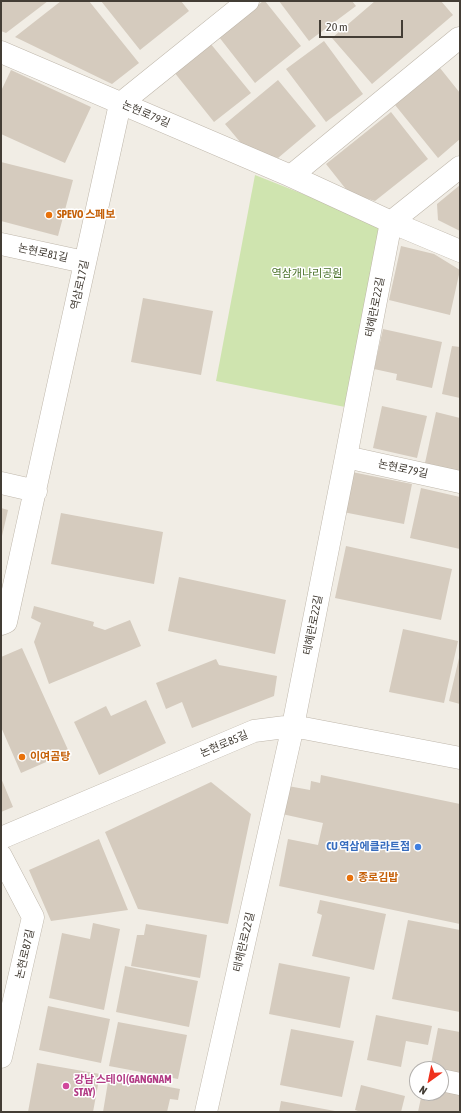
<!DOCTYPE html>
<html>
<head>
<meta charset="utf-8">
<style>
  body { margin:0 }
  #map { position:relative; width:461px; height:1113px; overflow:hidden; background:#f1ede5; font-family:"Asap Condensed",sans-serif }
  canvas { display:block }
  .frame { position:absolute; inset:0; border:2px solid #433d35; pointer-events:none }
  .north { position:absolute; left:409px; top:1061px; width:40px; height:40px; box-sizing:border-box; background:#fff; border:1px solid #b4b1ae; border-radius:50%; rotate:213deg; font-size:11px; font-weight:700; line-height:16px; text-align:center; color:#433d35 }
  .north::after { content:''; display:block; margin:auto; width:14px; height:18px; background:#ef321e; clip-path:polygon(50% 0,100% 100%,50% 72%,0 100%) }
  .scale { position:absolute; left:319px; top:20px; width:84px; height:18px; box-sizing:border-box; border:2px solid #433d35; border-top:0; padding-left:5px; font-size:12px; line-height:14px; white-space:nowrap; color:#433d35; -webkit-text-stroke:3px #fff; paint-order:stroke }
</style>
</head>
<body>
<div id="map">
<canvas width="461" height="1113"></canvas>
<div class="frame"></div>
<div class="north">N</div>
<div class="scale">20 m</div>
</div>
<script>
const g = document.querySelector('canvas').getContext('2d');
g.lineJoin = 'round';
function fillPath(path, color) { g.fillStyle = color; g.fill(path, 'evenodd'); }
function stroke(path, color, width, dash) { g.strokeStyle = color; g.lineWidth = width; g.lineCap = dash ? 'butt' : 'round'; g.setLineDash(dash || []); g.stroke(path); }
function write(font, color, halo, rows, align = 'center') {
  g.font = font + ' "Asap Condensed","Noto Sans KR",sans-serif'; g.lineWidth = 3; g.setLineDash([]); g.textBaseline = 'middle'; g.strokeStyle = halo; g.fillStyle = color; for (const [text, x, y, turn = 0] of rows) {
    g.save(); g.translate(x, y); g.rotate((+turn || 0) * Math.PI / 180); g.textAlign = isNaN(turn) ? turn : align; if (halo) g.strokeText(text, 0, 0); g.fillText(text, 0, 0); g.restore();
  }
}
const green = new Path2D(`
  M255,175L389,228L350,408L216,381Z`);
const building = new Path2D(`
  M1,1H48L6,33L1,31Z
  M61,1H89L139,63L112,84L15,37Z
  M101,1H181L189,11L140,50Z
  M263,1H265L301,46L255,83L219,37Z
  M279,1H352L356,6L309,41Z
  M375,1H441L453,15L372,84L332,38Z
  M324,41L363,94L326,122L286,69Z
  M210,43L251,93L214,122L174,72Z
  M436,63L460,93V139L438,158L391,100Z
  M11,70L91,107L65,163L1,134V91Z
  M278,80L316,126L278,158L246,149L225,124Z
  M391,112L428,159L375,201L349,193L326,164Z
  M1,162L73,180L58,236L1,221Z
  M460,185V231L438,220L437,204Z
  M401,246L434,254L460,270L450,315L389,300Z
  M143,298L213,311L201,375L131,362Z
  M383,329L442,342L432,388L396,380L397,374L374,369Z
  M452,346L460,347V398L442,394Z
  M382,406L427,416L417,458L373,448Z
  M436,412L460,418V471L425,463Z
  M352,472L412,484L404,524L343,512Z
  M421,488L460,497V549L410,538Z
  M1,508L8,510L2,536H1Z
  M61,513L163,532L154,584L51,564Z
  M346,546L452,569L441,620L335,598Z
  M179,577L286,600L275,654L168,631Z
  M34,606L94,622L93,626L105,630L130,620L141,646L49,684L34,642L41,623L31,618Z
  M403,629L458,641L444,703L389,692Z
  M22,648L69,752L21,773L1,727V657Z
  M459,658H460V704L449,701Z
  M216,659L219,665L277,676L274,696L192,728L182,702L166,709L156,683Z
  M146,700L166,743L99,775L74,722L106,706L111,716Z
  M321,775L460,804V924L279,886L288,839L318,845L323,823L282,814L288,786L310,790L311,781L320,783Z
  M1,778L13,807L1,812Z
  M211,782L251,814L228,924L138,909L105,832Z
  M99,839L128,910L51,921L29,870Z
  M320,900L386,914L374,970L312,956L322,915L317,913Z
  M408,920L460,930V1012L392,999Z
  M93,923L120,929L104,1010L49,998L62,933L90,939Z
  M146,924L207,935L200,978L131,966L137,935H144Z
  M279,963L350,977L340,1028L269,1014Z
  M125,966L198,981L189,1027L116,1012Z
  M48,1006L110,1019L101,1063L39,1050Z
  M376,1015L432,1026L428,1045L406,1041L401,1067L367,1060Z
  M118,1022L187,1035L178,1079L109,1066Z
  M438,1028L460,1032V1077L441,1073V1069H430Z
  M291,1029L354,1041L342,1097L280,1085Z
  M37,1063L100,1074L93,1112H28Z
  M109,1076L180,1089L178,1100L170,1099L167,1112H103Z
  M361,1085L405,1096L401,1112H361L355,1110Z
  M441,1089L460,1093V1112H418L422,1093H441Z
  M281,1101L335,1111V1112H279Z`);
const minor = new Path2D(`
  M1,52L291,176L391,222L460,251
  M291,176L459,38L460,40
  M1,244L84,262
  M346,457L460,482
  M1,483L36,491
  M1,624L6,622L120,104L248,1
  M1,838L254,731L293,726L460,758
  M1,856L33,917L1,1057
  M441,1080L460,1084
  M206,1112L293,726L346,457L391,222L460,167`);
const markers = [
  [49,215,4,"#e8710a"],
  [22,757,4,"#e8710a"],
  [418,847,4,"#3f7fe0"],
  [350,878,4,"#e8710a"],
  [66,1086,4,"#d1479c"]
];
const streetNames = [
  ["논현로79길",146,114,23],
  ["논현로81길",43,253,12],
  ["역삼로17길",80,285,-78],
  ["테헤란로22길",375,307,-79],
  ["논현로79길",403,469,12],
  ["테헤란로22길",313,625,-79],
  ["논현로85길",224,744,-23],
  ["테헤란로22길",244,942,-77],
  ["논현로87길",25,954,-77]
];
const foodNames = [
  ["SPEVO 스페보",57,215],
  ["이여곰탕",30,757],
  ["종로김밥",358,878]
];
const parkNames = [
  ["역삼개나리공원",307,274]
];
const shopNames = [
  ["CU 역삼에클라트점",410,847]
];
const hotelNames = [
  ["강남 스테이(GANGNAM",74,1080],
  ["STAY)",74,1093]
];
fillPath(green, '#cfe4af');
fillPath(building, '#d5cbbe');
stroke(minor, '#bfb7ab', 23);
stroke(minor, '#fff', 22);
for (const [x, y, r, color] of markers) { const dot = new Path2D(); dot.arc(x, y, r, 0, 2 * Math.PI); g.fillStyle = color; g.fill(dot); stroke(dot, '#fff', 1.5); }
write('11px', '#433d35', '#fff', streetNames);
write('bold 11px', '#c56008', '#fff', foodNames, 'left');
write('11px', '#4a722b', '#fff', parkNames);
write('bold 11px', '#366cbe', '#fff', shopNames, 'right');
write('bold 11px', '#b23c85', '#fff', hotelNames, 'left');
</script>
</body>
</html>
